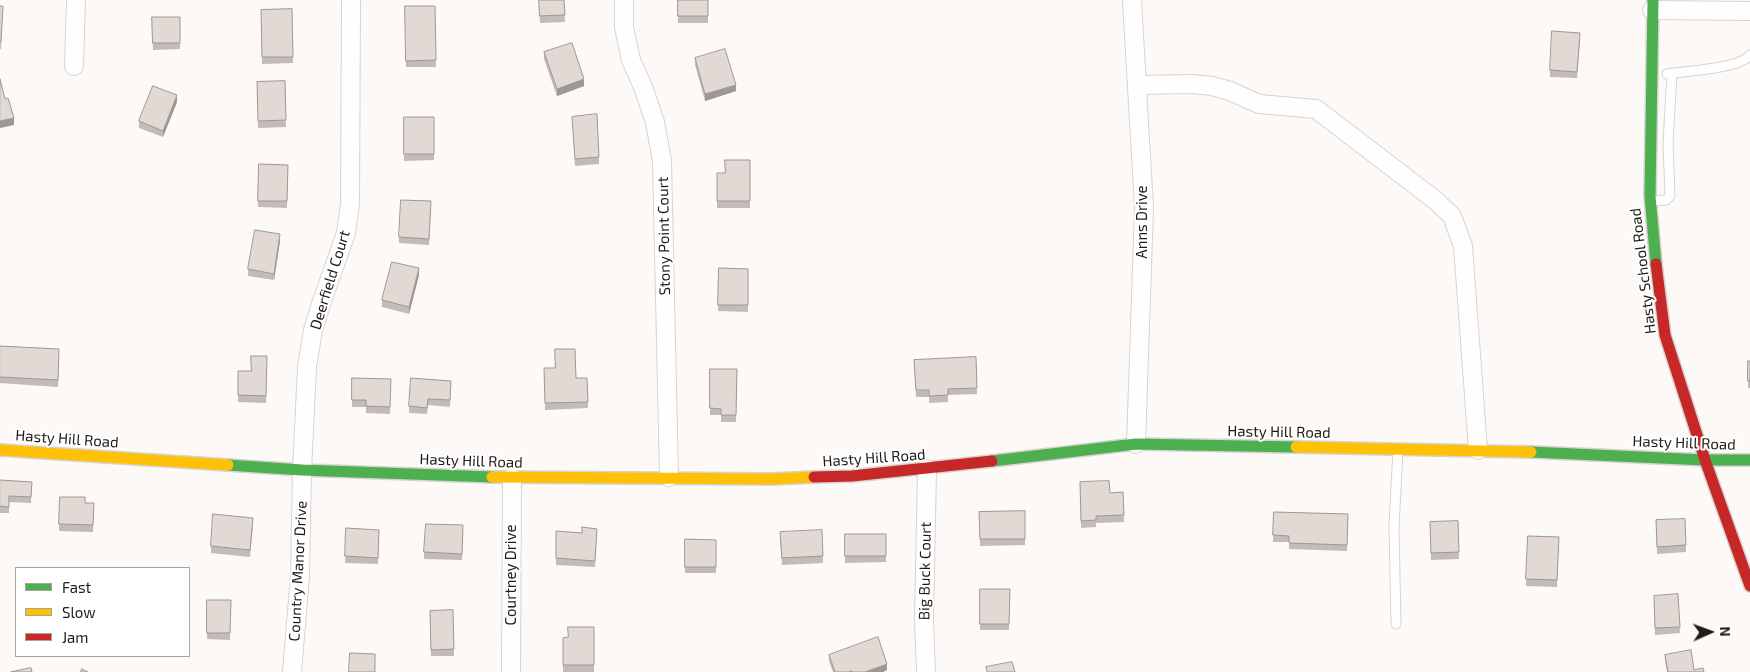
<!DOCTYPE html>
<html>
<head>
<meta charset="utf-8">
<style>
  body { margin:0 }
  #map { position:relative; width:1750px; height:672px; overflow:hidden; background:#fdf9f7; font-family:"Exo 2",sans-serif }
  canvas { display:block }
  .legend { position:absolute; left:15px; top:567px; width:175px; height:90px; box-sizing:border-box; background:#fff; border:1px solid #a5a4a3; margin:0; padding:6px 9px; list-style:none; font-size:15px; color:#1e1b19 }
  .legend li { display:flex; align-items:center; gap:10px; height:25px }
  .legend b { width:25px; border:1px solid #a5a4a3 }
  .north { position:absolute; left:1685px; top:607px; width:50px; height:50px; -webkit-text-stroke:4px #fff; paint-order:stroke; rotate:88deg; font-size:14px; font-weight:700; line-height:20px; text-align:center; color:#1e1b19 }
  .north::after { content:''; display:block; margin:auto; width:18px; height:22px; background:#1e1b19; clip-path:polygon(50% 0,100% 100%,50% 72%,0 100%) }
</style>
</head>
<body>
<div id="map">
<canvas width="1750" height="672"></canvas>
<ul class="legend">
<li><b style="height:6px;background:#4caf50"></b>Fast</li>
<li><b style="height:6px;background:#ffc107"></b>Slow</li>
<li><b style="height:6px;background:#c62828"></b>Jam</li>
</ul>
<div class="north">N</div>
</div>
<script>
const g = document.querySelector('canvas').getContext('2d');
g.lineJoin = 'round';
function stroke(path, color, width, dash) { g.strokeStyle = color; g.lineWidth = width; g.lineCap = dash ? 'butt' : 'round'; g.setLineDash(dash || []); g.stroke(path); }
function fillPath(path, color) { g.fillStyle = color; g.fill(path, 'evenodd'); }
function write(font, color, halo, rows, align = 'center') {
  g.font = font + ' "Exo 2",sans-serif'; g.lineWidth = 4; g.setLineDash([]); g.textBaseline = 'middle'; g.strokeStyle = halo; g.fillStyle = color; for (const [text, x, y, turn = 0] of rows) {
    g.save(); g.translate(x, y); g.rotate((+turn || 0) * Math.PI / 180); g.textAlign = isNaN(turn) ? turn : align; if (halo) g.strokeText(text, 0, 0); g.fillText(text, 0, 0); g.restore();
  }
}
const lane = new Path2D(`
  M1667,74C1686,71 1739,69 1750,55
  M1652,201L1666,200L1670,196L1668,143L1672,73
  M1396,624L1394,527L1398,449`);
const street = new Path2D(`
  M624,0V27L631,60L643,87L655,122L662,161L669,477
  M1132,0L1144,208L1136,444
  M1652,10L1750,11
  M74,66L76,0
  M1137,85L1192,84L1212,86L1230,91L1259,104L1316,109L1435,200L1452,216L1463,246L1478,450
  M292,672L300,576L302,470L307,367L313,330L321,304L346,233L350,204L351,0
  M511,672L512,478
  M926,672L924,620L927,469`);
const fast = new Path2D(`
  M1653,0L1650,196L1656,264
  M1531,452L1705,460H1750
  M992,461L1136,444L1296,447
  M228,465L302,470L492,477`);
const slow = new Path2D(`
  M1296,447L1531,452
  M0,450L228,465
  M492,477L772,479L814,477`);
const jam = new Path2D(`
  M1656,264L1665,335L1705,460L1750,586
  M814,477L852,476L992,461`);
const wall = new Path2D(`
  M539,0H564L565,22L540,23Z
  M678,0H708V23H678Z
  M0,6H3L1,49H0Z
  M405,6H435L436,67H406Z
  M292,9L293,63L262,64L261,10Z
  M152,17H180V49L153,50Z
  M1580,40L1577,78L1550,77V70Z
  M544,52L584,86L557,96L544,59Z
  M695,58L736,91L705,101L695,65Z
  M285,81L286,127L258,128L257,82Z
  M177,102L163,137L139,128V121Z
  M404,117H434V160L404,161Z
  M572,117L599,157V164L575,166Z
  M750,160V208H717V173H725Z
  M259,164L288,165L287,208L258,207Z
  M431,208L429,245L399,243V237Z
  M280,241L274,280L248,276V269Z
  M719,268L748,269V312L718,311Z
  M419,275L409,314L382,307V300Z
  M0,346L59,356L58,387L0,383Z
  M267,356L266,403L238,402V371H251Z
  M976,357L977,394L948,395V402L929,403V397H916L914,360Z
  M1748,361H1750V388H1748Z
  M544,368L576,378H587L588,408L545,410Z
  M710,369H737L736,422H721V415H710Z
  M352,378L391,379L390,414L366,413V407H352Z
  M451,387L450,407L428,405L427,414L409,413V406Z
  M0,480L32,482L31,503L9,502V513H0Z
  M1080,482L1110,493L1123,492L1124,522L1096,523V527L1081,528Z
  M60,497L85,503H94L93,532L59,531Z
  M1025,511V545L980,546L979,512Z
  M1274,512L1348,514L1347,551L1289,549V542H1273Z
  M1656,520L1686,545V552L1657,554Z
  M1458,521L1459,559L1431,560L1430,522Z
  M253,525L250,557L211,553V546Z
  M346,528L379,530L378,564L345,563Z
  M597,529L595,567L556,565V531L582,533Z
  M463,532L462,560L424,559V552Z
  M845,534H886V562L845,563Z
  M1528,536L1559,537L1557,587L1526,586Z
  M685,539L716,540V573H685Z
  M780,539L823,556V563L782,565Z
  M980,589H1010L1009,630H980Z
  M1678,594L1680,633L1655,635L1654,602Z
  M207,600H231L230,640L207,639Z
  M453,610L454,656H431L430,611Z
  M594,627V672H563V638L568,637Z
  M829,655L887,670L883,672H833L829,661Z
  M1665,655L1694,670L1704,672H1667L1665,661Z`);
const shadedWall = new Path2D(`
  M584,79V86L557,96V89Z
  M736,85V91L705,101V94Z
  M177,95V102L163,137V131Z
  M14,118V125L0,128V121Z
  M280,234V241L274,280V274Z
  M419,268V275L409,314V307Z
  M887,664V670L883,672H865Z`);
const building = new Path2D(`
  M539,0H564L565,15L540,16Z
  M678,0H708V16H678Z
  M0,6H3L1,42H0Z
  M405,6H435L436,60L406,61Z
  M292,9L293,57H262L261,10Z
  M152,17H180V43H153Z
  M1552,31L1580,33L1577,72L1550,70Z
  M572,43L584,79L557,89L544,52Z
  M725,49L736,85L705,94L695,58Z
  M0,79L5,99L8,98L14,118L0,121Z
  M285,81L286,120L258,121L257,82Z
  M153,86L177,95L163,131L139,121Z
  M597,114L599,157L575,159L572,117Z
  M404,117H434V154H404Z
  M725,160H750V201H717V173H725Z
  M259,164L288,165L287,201H258Z
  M401,200L431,201L429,239L399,237Z
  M255,230L280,234L274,274L248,269Z
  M392,262L419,268L409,307L382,300Z
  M719,268L748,269V305H718Z
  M0,346L59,349L58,380L0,377Z
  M555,349H575L576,378H587L588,402L545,403L544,368H555Z
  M251,356H267L266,396L238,395V371H251Z
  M976,357L977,388L948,389V395L929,396V390H916L914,360Z
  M1748,361H1750V381H1748Z
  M710,369H737L736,415H721V409L710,408Z
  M352,378L391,379L390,407L366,406V400H352Z
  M411,378L451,381L450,400L428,399L427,408L409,406Z
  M0,480L32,482L31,497L9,496V507L0,506Z
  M1109,481L1110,493L1123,492L1124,515L1096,516V520L1081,521L1080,482Z
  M60,497H85V503H94L93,525L59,524Z
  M1025,511V539H980L979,512Z
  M1274,512L1348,514L1347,545L1289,543V536L1273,535Z
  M213,514L253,518L250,550L211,546Z
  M1685,519L1686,545L1657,547L1656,520Z
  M1458,521L1459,552L1431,553L1430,522Z
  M426,524L463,525L462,554L424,552Z
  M582,527L597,529L595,561L556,558V531L582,533Z
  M346,528L379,530L378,558L345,556Z
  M822,530L823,556L782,558L780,532Z
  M845,534H886V556H845Z
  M1528,536L1559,537L1557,580L1526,579Z
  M685,539L716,540V567H685Z
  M980,589H1010L1009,624H980Z
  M1678,594L1680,627L1655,628L1654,596Z
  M207,600H231L230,633H207Z
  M453,610L454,649L431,650L430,611Z
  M568,627H594V665H563V638L568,637Z
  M878,637L887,664L865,672H852V671L849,672H835L829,655Z
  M1691,650L1694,670L1703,668L1704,672H1668L1665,655Z
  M350,653L375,654V672H349Z
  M1012,662L1015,672H987L986,667Z
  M31,668L32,672H11Z
  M82,669L88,672H81Z`);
const streetNames = [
  ["Anns Drive",1142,222,-90],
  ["Stony Point Court",664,236,-91],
  ["Hasty School Road",1643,271,-97],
  ["Deerfield Court",330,280,-73],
  ["Hasty Hill Road",1279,432,1],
  ["Hasty Hill Road",67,439,4],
  ["Hasty Hill Road",1684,443,2],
  ["Hasty Hill Road",874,458,-4],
  ["Hasty Hill Road",471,461,2],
  ["Country Manor Drive",298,571,-87],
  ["Big Buck Court",925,571,-89],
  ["Courtney Drive",511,575,-90]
];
stroke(lane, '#d6d3d1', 11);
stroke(street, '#d6d3d1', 20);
stroke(fast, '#d6d3d1', 14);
stroke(slow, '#d6d3d1', 14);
stroke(jam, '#d6d3d1', 14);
stroke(lane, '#fffefe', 9);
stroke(street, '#fffefe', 18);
stroke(fast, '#4caf50', 11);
stroke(slow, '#ffc107', 11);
stroke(jam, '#c62828', 11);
fillPath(wall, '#c2bbb7');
fillPath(shadedWall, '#9e9895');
fillPath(building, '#e2d9d5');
stroke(building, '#9e9895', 1);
write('15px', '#1e1b19', '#fff', streetNames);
</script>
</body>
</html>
